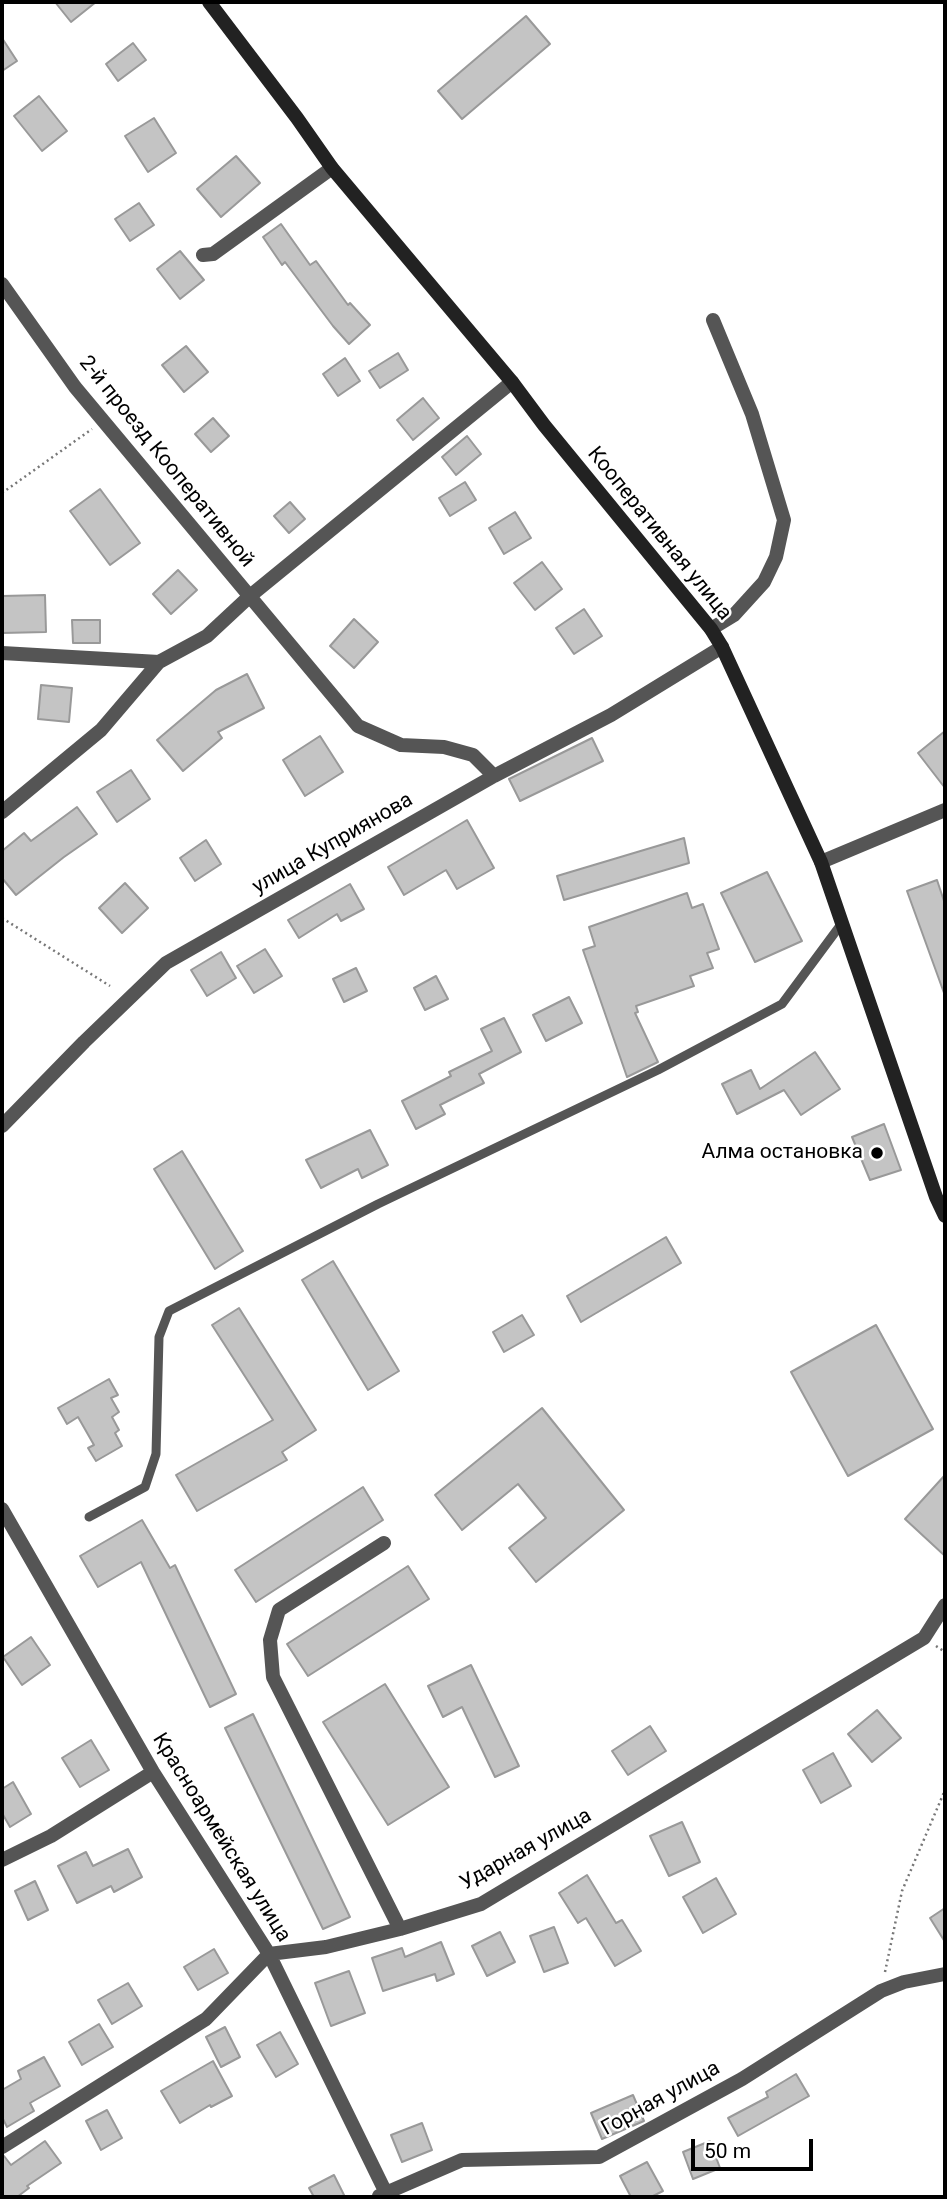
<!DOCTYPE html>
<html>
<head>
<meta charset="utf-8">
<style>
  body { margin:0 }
  #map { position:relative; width:947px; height:2199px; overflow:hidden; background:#fff; font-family:Roboto,sans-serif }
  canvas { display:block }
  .frame { position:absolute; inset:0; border:4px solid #000; pointer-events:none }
  .scale { position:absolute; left:691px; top:2139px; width:122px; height:32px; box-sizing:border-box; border:4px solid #000; border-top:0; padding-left:9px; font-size:21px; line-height:24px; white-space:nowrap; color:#000; -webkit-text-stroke:5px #fff; paint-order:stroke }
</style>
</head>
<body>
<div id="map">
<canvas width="947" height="2199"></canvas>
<div class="frame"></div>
<div class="scale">50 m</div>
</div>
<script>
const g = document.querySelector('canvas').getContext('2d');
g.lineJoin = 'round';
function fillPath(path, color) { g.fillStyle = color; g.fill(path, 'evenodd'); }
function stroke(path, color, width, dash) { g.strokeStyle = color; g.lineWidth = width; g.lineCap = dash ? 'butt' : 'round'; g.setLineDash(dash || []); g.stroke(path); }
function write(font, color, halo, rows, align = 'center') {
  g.font = font + ' Roboto,sans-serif'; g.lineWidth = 5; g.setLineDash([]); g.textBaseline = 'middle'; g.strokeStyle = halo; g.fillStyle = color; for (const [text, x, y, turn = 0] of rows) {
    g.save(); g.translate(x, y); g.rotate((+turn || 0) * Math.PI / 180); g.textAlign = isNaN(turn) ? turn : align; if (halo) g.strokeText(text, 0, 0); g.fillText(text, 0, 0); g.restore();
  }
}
const building = new Path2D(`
  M55,2H96L71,22Z
  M526,16L550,44L462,119L438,91Z
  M2,38L17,61L2,71Z
  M133,43L146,60L118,81L106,64Z
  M39,96L67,131L42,151L14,116Z
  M154,118L176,153L148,172L125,136Z
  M236,156L260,183L221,217L197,189Z
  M139,203L154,225L130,241L115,219Z
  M281,224L310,265L316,261L348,305L350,303L370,325L349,344L333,326L285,262L282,265L263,237Z
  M180,251L204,280L180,299L157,269Z
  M186,346L208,372L184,392L162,365Z
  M398,353L408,370L380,388L369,371Z
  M345,358L360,381L338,396L323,374Z
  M423,398L439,418L413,440L397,420Z
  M213,418L229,436L211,452L195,434Z
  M467,436L481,454L456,475L442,457Z
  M465,482L476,500L450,516L439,498Z
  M100,489L140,543L110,565L70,511Z
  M290,502L305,519L289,533L274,516Z
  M515,512L531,538L504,554L489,528Z
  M542,562L562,589L535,610L514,583Z
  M178,570L197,590L171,614L153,594Z
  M45,595L46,632L2,633V596Z
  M584,609L602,636L574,654L556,628Z
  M354,619L378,642L354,668L330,646Z
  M72,620H100V643H73Z
  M247,674L264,708L218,732L222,738L183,771L157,740L216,690Z
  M41,685L72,688L69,722L38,719Z
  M945,731V788L918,753Z
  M320,736L343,772L305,796L283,760Z
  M592,738L603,761L520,801L509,779Z
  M131,770L150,799L117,822L97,792Z
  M77,807L97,834L64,857L16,895L2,878V851L24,833L31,841Z
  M467,820L494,868L457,889L446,870L404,895L388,867Z
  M684,838L689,863L564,900L557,876Z
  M206,840L221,864L195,881L180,858Z
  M767,872L802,941L755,962L721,893Z
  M937,880L945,904V993H944L907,891Z
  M125,883L148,908L122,933L99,908Z
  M350,884L364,909L341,921L337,914L299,938L288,920Z
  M687,893L692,908L703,904L719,949L707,953L713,968L690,976L694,986L636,1006L638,1012L635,1013L658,1062L627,1077L583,950L595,946L589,927Z
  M265,949L282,976L254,993L237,966Z
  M221,952L236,978L207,996L191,970Z
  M356,968L367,991L344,1002L333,979Z
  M436,976L448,999L425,1010L414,988Z
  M569,997L582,1023L546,1041L533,1015Z
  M504,1018L521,1052L479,1074L484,1083L440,1105L445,1114L416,1129L402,1101L451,1076L449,1072L492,1051L481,1029Z
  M815,1052L840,1089L801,1115L784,1090L737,1114L722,1084L751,1070L760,1089Z
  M884,1124L901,1170L870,1180L852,1137Z
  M370,1130L388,1165L362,1178L358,1169L321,1188L306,1160Z
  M182,1151L243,1251L215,1269L154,1169Z
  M666,1237L681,1263L581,1322L567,1296Z
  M333,1261L399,1371L368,1390L302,1280Z
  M239,1308L316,1430L282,1452L287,1460L197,1511L176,1475L273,1420L212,1325Z
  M522,1315L534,1335L504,1352L493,1332Z
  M876,1325L933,1429L848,1476L791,1372Z
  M109,1379L118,1395L111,1398L119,1412L112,1417L119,1430L115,1433L122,1446L96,1461L88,1448L94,1445L78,1417L67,1424L58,1408Z
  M542,1408L624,1510L536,1582L509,1548L546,1518L518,1484L462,1530L435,1495Z
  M945,1475V1556L905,1519Z
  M363,1487L383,1520L256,1602L235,1570Z
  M142,1520L170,1568L175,1565L236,1694L210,1707L141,1562L98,1587L80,1556Z
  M408,1566L429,1599L308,1676L287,1644Z
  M31,1637L50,1665L22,1685L3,1657Z
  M471,1665L519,1766L495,1777L462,1707L443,1717L428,1686Z
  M385,1684L449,1787L388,1825L323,1722Z
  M877,1710L901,1738L872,1762L848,1734Z
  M253,1714L350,1917L323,1929L225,1728Z
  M650,1726L666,1751L628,1775L612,1751Z
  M91,1740L109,1770L80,1787L62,1758Z
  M833,1753L851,1786L821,1803L803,1770Z
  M13,1782L31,1814L10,1827L2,1813V1789Z
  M682,1822L700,1862L669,1876L650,1836Z
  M128,1849L142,1877L114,1892L111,1886L77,1903L58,1866L86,1852L93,1866Z
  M587,1875L616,1923L622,1920L641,1951L615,1966L586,1918L578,1923L559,1893Z
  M716,1878L736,1914L703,1933L683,1897Z
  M35,1881L48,1910L28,1920L15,1891Z
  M945,1908V1942L930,1918Z
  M554,1927L568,1963L544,1972L530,1936Z
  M500,1932L515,1962L487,1976L472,1946Z
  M441,1942L454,1974L437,1981L435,1974L383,1991L372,1958L402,1948L405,1957Z
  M214,1949L228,1973L198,1990L184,1967Z
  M349,1971L365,2013L331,2026L315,1983Z
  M128,1983L142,2006L112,2024L98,2000Z
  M99,2024L113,2047L82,2065L69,2042Z
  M225,2027L240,2057L221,2067L206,2037Z
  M280,2032L298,2064L276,2077L257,2045Z
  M44,2057L60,2086L30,2103L34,2111L7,2127L2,2117V2090L21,2079L18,2071Z
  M213,2061L232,2096L211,2107L210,2105L180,2123L161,2091Z
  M796,2074L809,2096L738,2136L728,2118L768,2097L766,2092Z
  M633,2095L644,2121L602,2139L591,2113Z
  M107,2110L122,2138L101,2150L86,2121Z
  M422,2123L432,2150L402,2162L391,2135Z
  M45,2141L61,2163L27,2186L29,2188L17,2197H2V2157L4,2156L11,2165Z
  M710,2141L720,2168L693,2179L683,2152Z
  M647,2162L663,2191L651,2197H631L620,2176Z
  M334,2175L345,2197H314L309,2188Z`);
const path = new Path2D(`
  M2,493L92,429
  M2,918L110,986
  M936,1646L945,1652
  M885,1972L902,1891L945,1790`);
const lane = new Path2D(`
  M89,1517L145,1487L156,1454L159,1337L169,1311L378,1204L658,1070L782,1004L842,923`);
const street = new Path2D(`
  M203,255L213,254L332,168
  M2,284L75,387L358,726L401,745L444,747L473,755L494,776
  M711,629L734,615L764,582L776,557L784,520L752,414L713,320
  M2,653L159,662
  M2,812L101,730L159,662L207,636L250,596L512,382
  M821,862L945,810
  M2,1126L84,1042L166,963L494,776L611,715L722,647
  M2,1509L153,1772L269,1954L388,2197
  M384,1543L279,1610L270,1640L273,1677L400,1929
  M2,1860L51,1836L153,1772
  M2,2147L206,2019L269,1954L326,1947L400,1929L481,1904L924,1638L945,1605
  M379,2196L462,2160L599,2157L742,2079L881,1991L904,1982L945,1974`);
const secondary = new Path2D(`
  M209,2L297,118L332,168L512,382L544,425L711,629L722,647L821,862L936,1197L945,1216`);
const markers = [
  [877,1153,7,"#000"]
];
const streetNames = [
  ["2-й проезд Кооперативной",166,462,51],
  ["Кооперативная улица",659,534,51],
  ["улица Куприянова",333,844,-30],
  ["Красноармейская улица",221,1838,58],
  ["Ударная улица",526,1850,-29],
  ["Горная улица",661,2099,-29]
];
const poiNames = [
  ["Алма остановка",863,1153]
];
fillPath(building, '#c4c4c4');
stroke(building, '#999', 2);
stroke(path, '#777', 2.5, [2, 3.5]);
stroke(lane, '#555', 9);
stroke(street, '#555', 14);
stroke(secondary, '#222', 14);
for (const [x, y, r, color] of markers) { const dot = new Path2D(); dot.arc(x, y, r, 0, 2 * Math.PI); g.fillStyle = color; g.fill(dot); stroke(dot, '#fff', 2.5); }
write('21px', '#000', '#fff', streetNames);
write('21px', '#000', '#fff', poiNames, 'right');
</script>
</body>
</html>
